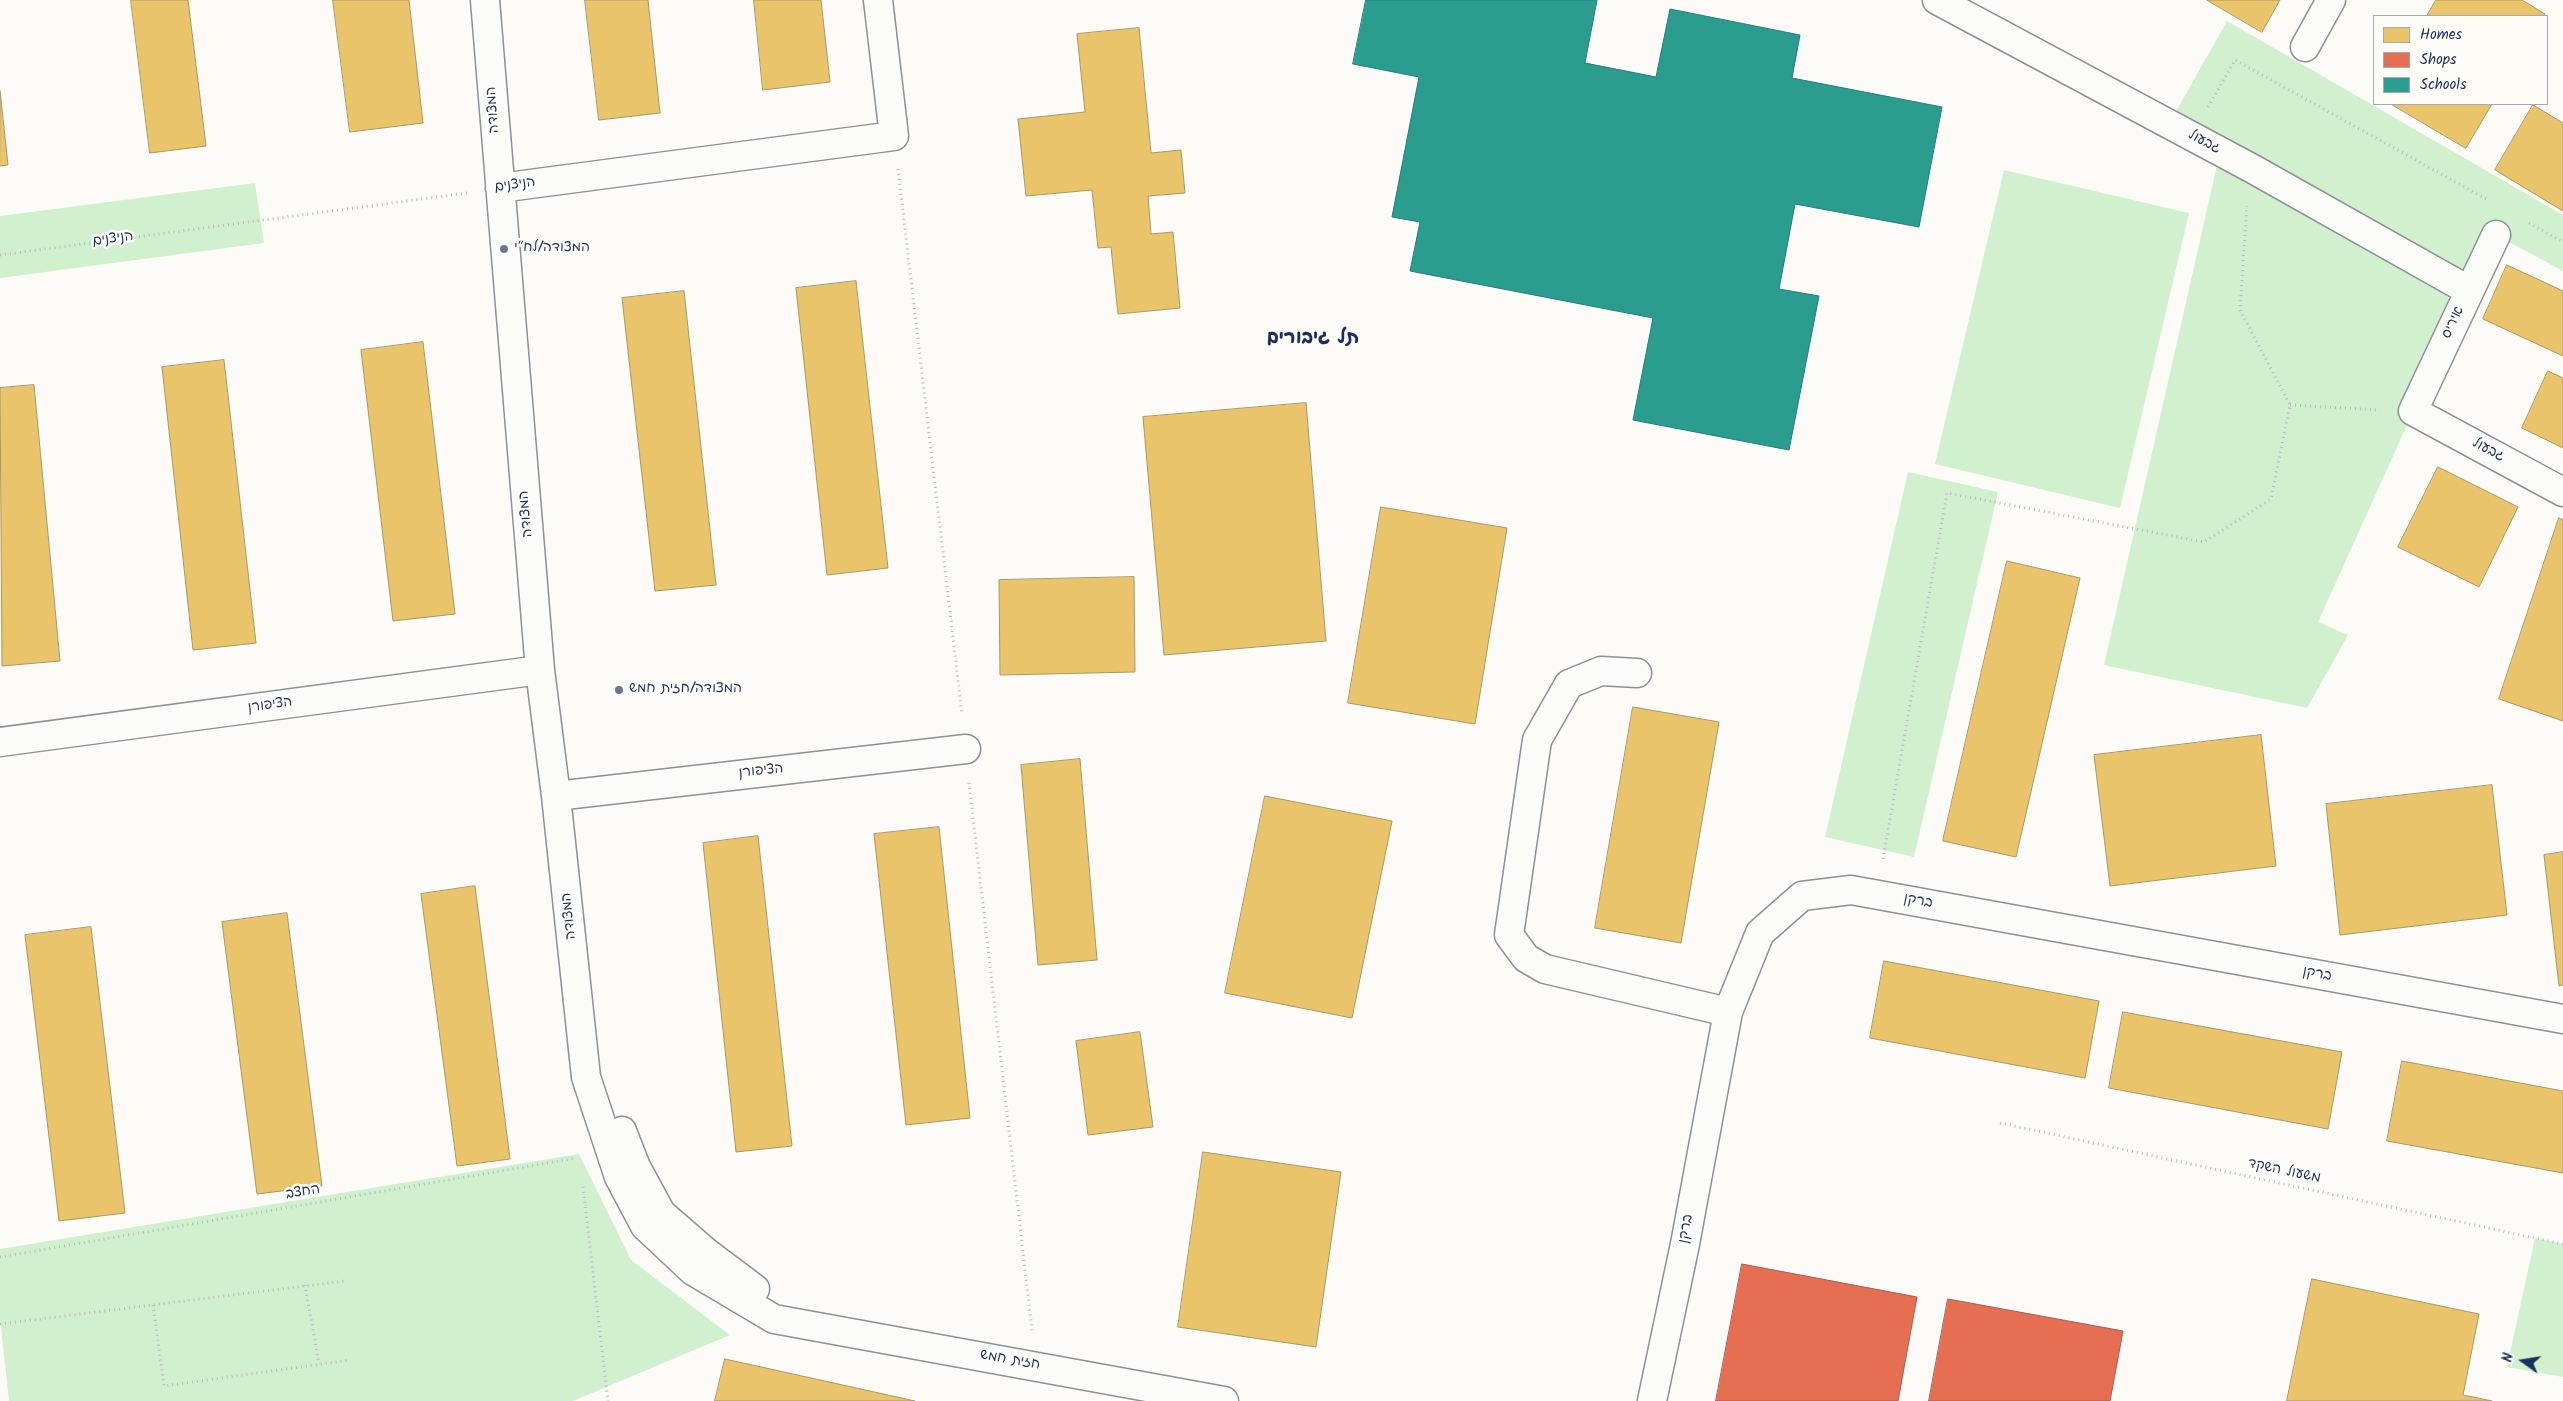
<!DOCTYPE html>
<html>
<head>
<meta charset="utf-8">
<style>
  body { margin:0 }
  #map { position:relative; width:2563px; height:1401px; overflow:hidden; background:#fcfbf8; font-family:Kalam,sans-serif }
  canvas { display:block }
  .legend { position:absolute; left:2373px; top:15px; width:175px; height:90px; box-sizing:border-box; background:#fdfcf7; border:1px solid #a3aaba; margin:0; padding:6px 9px; list-style:none; font-size:15px; color:#1b2f5e }
  .legend li { display:flex; align-items:center; gap:10px; height:25px }
  .legend b { width:25px; border:1px solid #a3aaba }
  .north { position:absolute; left:2498px; top:1336px; width:50px; height:50px; -webkit-text-stroke:4px #fdfcf7; paint-order:stroke; rotate:283deg; font-size:14px; font-weight:700; line-height:20px; text-align:center; color:#1b2f5e }
  .north::after { content:''; display:block; margin:auto; width:18px; height:22px; background:#1b2f5e; clip-path:polygon(50% 0,100% 100%,50% 72%,0 100%) }
</style>
</head>
<body>
<div id="map">
<canvas width="2563" height="1401"></canvas>
<ul class="legend">
<li><b style="height:14px;background:#e9c46a"></b>Homes</li>
<li><b style="height:14px;background:#e76f51"></b>Shops</li>
<li><b style="height:14px;background:#2a9d8f"></b>Schools</li>
</ul>
<div class="north">N</div>
</div>
<script>
const g = document.querySelector('canvas').getContext('2d');
g.lineJoin = 'round';
function fillPath(path, color) { g.fillStyle = color; g.fill(path, 'evenodd'); }
function stroke(path, color, width, dash) { g.strokeStyle = color; g.lineWidth = width; g.lineCap = dash ? 'butt' : 'round'; g.setLineDash(dash || []); g.stroke(path); }
function write(font, color, halo, rows, align = 'center') {
  g.font = font + ' Kalam,"Playpen Sans Hebrew",sans-serif'; g.lineWidth = 5; g.setLineDash([]); g.textBaseline = 'middle'; g.strokeStyle = halo; g.fillStyle = color; for (const [text, x, y, turn = 0] of rows) {
    g.save(); g.translate(x, y); g.rotate((+turn || 0) * Math.PI / 180); g.textAlign = isNaN(turn) ? turn : align; if (halo) g.strokeText(text, 0, 0); g.fillText(text, 0, 0); g.restore();
  }
}
const green = new Path2D(`
  M2227,21L2563,215V271L2496,235L2468,290L2318,622L2348,635L2307,708L2104,665L2220,152L2169,124Z
  M2004,170L2189,213L2120,508L1935,464Z
  M255,183L264,243L0,278V216Z
  M1908,472L1998,492L1914,857L1825,837Z
  M579,1154L631,1260L730,1335L573,1401H9L0,1318V1249Z
  M2535,1238L2563,1244V1377L2507,1367Z`);
const homes = new Path2D(`
  M131,0H188L206,146L150,153Z
  M333,0H409L423,123L350,132Z
  M585,0H648L660,113L599,120Z
  M754,0H821L830,82L763,90Z
  M2207,0H2280L2262,32Z
  M2436,0H2522L2545,14L2544,16H2427Z
  M1139,28L1151,153L1181,150L1185,193L1148,196L1151,234L1173,232L1180,308L1118,314L1111,247L1098,248L1092,190L1026,196L1018,119L1085,112L1077,34Z
  M0,91L8,165L0,166Z
  M2391,104H2492L2466,148Z
  M2533,105L2563,123V211L2495,170Z
  M2507,265L2563,291V356L2483,319Z
  M856,281L888,568L827,575L796,288Z
  M684,291L716,585L655,591L622,298Z
  M423,342L455,614L393,621L361,350Z
  M224,360L256,643L193,650L162,367Z
  M2548,371L2563,378V448L2522,428Z
  M34,385L60,661L2,666L0,388Z
  M1306,403L1326,641L1164,655L1143,417Z
  M2438,467L2518,507L2479,587L2398,547Z
  M1381,507L1507,528L1475,724L1348,703Z
  M2559,518L2563,520V721L2499,699Z
  M2007,561L2080,578L2016,857L1943,841Z
  M1134,577L1135,672L1000,675L999,580Z
  M1633,707L1719,722L1681,943L1595,928Z
  M2261,735L2276,866L2110,886L2094,755Z
  M1080,759L1097,960L1038,965L1021,765Z
  M2492,785L2507,915L2340,935L2326,804Z
  M1265,796L1392,821L1352,1018L1225,993Z
  M939,827L970,1118L906,1125L874,834Z
  M758,836L792,1146L736,1152L703,843Z
  M2563,852V985L2559,986L2544,855Z
  M475,886L510,1159L457,1166L421,894Z
  M287,913L322,1186L257,1194L222,922Z
  M91,927L125,1213L59,1221L25,935Z
  M1884,961L2099,1001L2085,1078L1870,1038Z
  M2123,1012L2342,1052L2328,1129L2109,1088Z
  M1140,1032L1153,1127L1088,1135L1076,1041Z
  M2402,1061L2563,1091V1173L2387,1141Z
  M1203,1152L1341,1172L1316,1347L1178,1327Z
  M2312,1279L2479,1314L2463,1395L2492,1401H2287Z
  M725,1359L915,1401H715Z`);
const shops = new Path2D(`
  M1742,1264L1917,1297L1898,1401H1716Z
  M1948,1299L2123,1331L2110,1401H1929Z`);
const schools = new Path2D(`
  M1366,0H1597L1585,63L1656,77L1670,9L1800,35L1792,78L1942,107L1919,227L1795,204L1779,289L1819,296L1789,450L1633,420L1653,318L1410,271L1420,222L1392,217L1419,77L1353,64Z`);
const path = new Path2D(`
  M2208,107L2235,60L2488,200
  M898,169L962,714
  M2529,223L2563,242
  M0,255L467,193
  M2290,405L2380,410
  M969,783L1032,1330
  M1883,859L1947,493L2204,542L2271,499L2290,405L2240,310L2247,206
  M2000,1123L2563,1244
  M583,1187L608,1401
  M0,1257L576,1158
  M305,1285L319,1364
  M153,1305L164,1386L350,1360
  M0,1324L345,1281`);
const minor = new Path2D(`
  M485,0L540,670L556,796L586,1077L619,1177L645,1226L693,1271L774,1319L1224,1401
  M1937,0L2253,169L2468,290
  M2305,47L2331,0
  M500,188L894,136L878,0
  M2496,235L2413,411L2563,492
  M1637,673L1601,671L1569,684L1537,740L1509,935L1526,958L1545,969L1728,1012
  M0,742L540,670
  M556,796L966,749
  M622,1131L636,1167L661,1213L707,1253L755,1289
  M1652,1401L1685,1244L1728,1012L1760,933L1802,896L1851,890L2563,1019`);
const markers = [
  [504,249,5,"#6a7694"],
  [619,690,5,"#6a7694"]
];
const streetNames = [
  ["המצודה",494,110,-94],
  ["גבעול",2204,143,28],
  ["הניצנים",515,186,-8],
  ["הניצנים",113,240,-8],
  ["איריס",2454,323,-65],
  ["גבעול",2488,451,28],
  ["המצודה",527,514,-95],
  ["הציפורן",270,706,-8],
  ["הציפורן",761,772,-6],
  ["ברקן",1918,902,10],
  ["המצודה",570,916,-96],
  ["ברקן",2317,975,10],
  ["משעול השקד",2284,1172,12],
  ["החצב",303,1193,-10],
  ["ברקן",1687,1229,-80],
  ["חזית חמש",1010,1361,10]
];
const poiNames = [
  ["המצודה/לח״י",514,249],
  ["המצודה/חזית חמש",629,690]
];
const districtNames = [
  ["תל גיבורים",1313,340]
];
fillPath(green, '#d1f0ce');
fillPath(homes, '#e9c46a');
stroke(homes, '#ab9766', 1);
fillPath(shops, '#e76f51');
stroke(shops, '#aa5c55', 1);
fillPath(schools, '#2a9d8f');
stroke(schools, '#267c80', 1);
stroke(minor, '#8c9097', 31);
stroke(path, '#b6b9bd', 3, [1, 4]);
stroke(minor, '#fbfbf9', 28);
for (const [x, y, r, color] of markers) { const dot = new Path2D(); dot.arc(x, y, r, 0, 2 * Math.PI); g.fillStyle = color; g.fill(dot); stroke(dot, '#fdfcf7', 2); }
write('14px', '#1b2f5e', '#fdfcf7', streetNames);
write('14px', '#1b2f5e', '#fdfcf7', poiNames, 'left');
write('bold 19px', '#1b2f5e', '#fdfcf7', districtNames);
</script>
</body>
</html>
